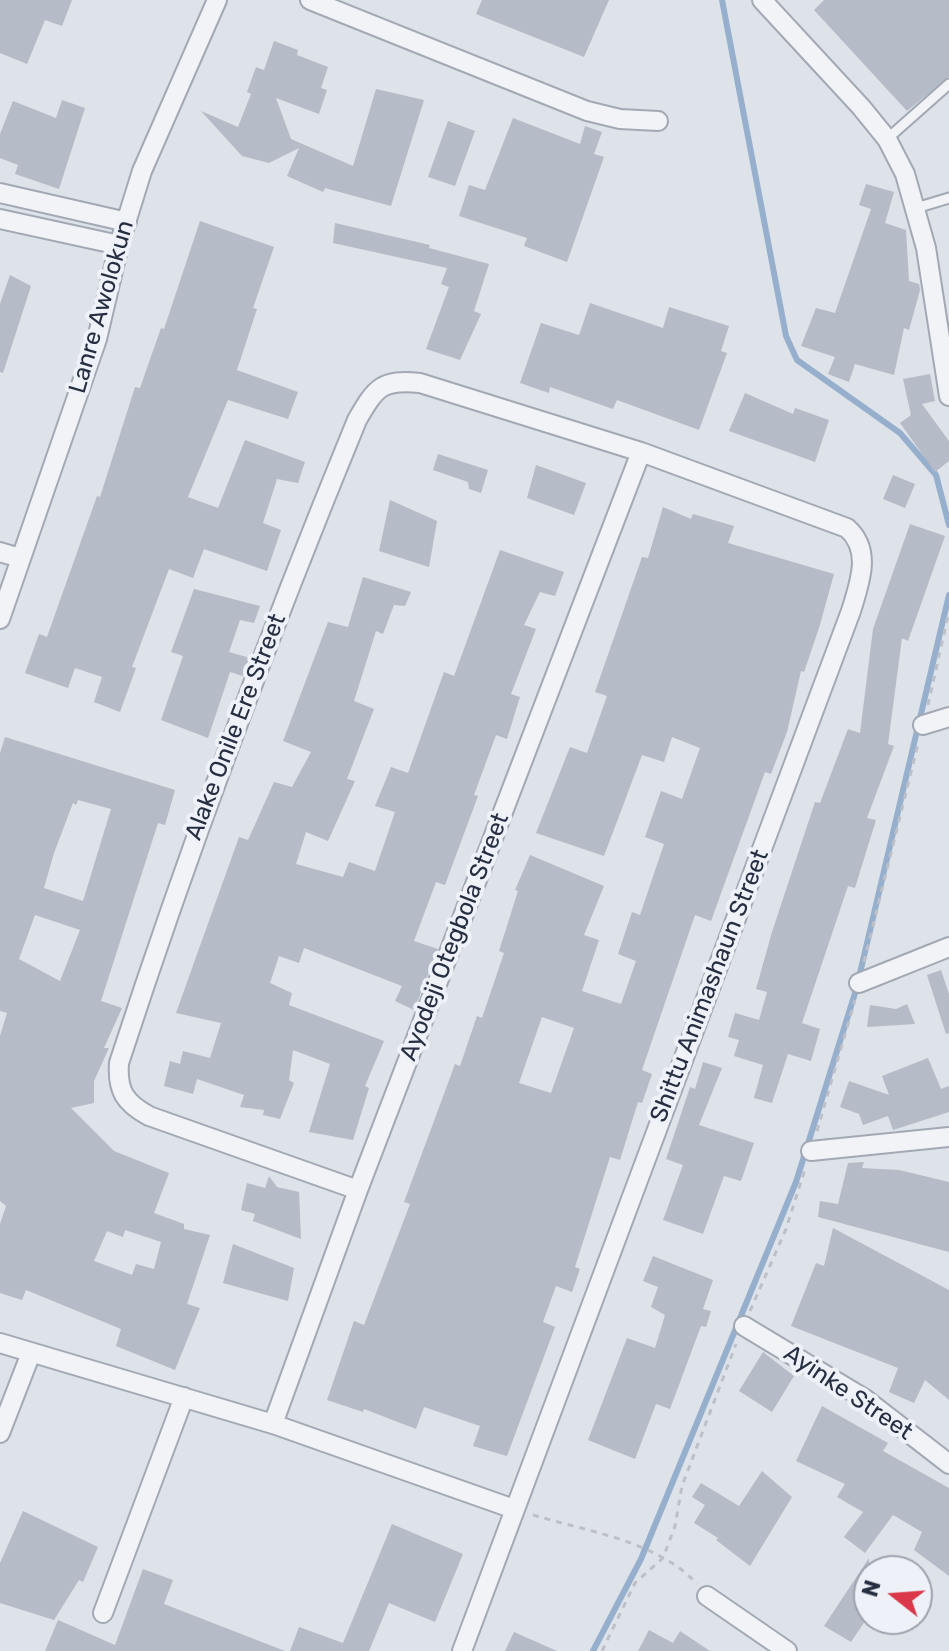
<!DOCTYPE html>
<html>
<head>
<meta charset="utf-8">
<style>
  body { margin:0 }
  #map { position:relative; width:949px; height:1651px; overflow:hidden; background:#dee2e9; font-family:Rubik,sans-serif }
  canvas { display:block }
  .north { position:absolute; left:853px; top:1555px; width:80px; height:80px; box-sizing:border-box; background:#eef1f7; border:2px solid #9ea3af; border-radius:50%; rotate:287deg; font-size:22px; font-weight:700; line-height:32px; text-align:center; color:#262f42 }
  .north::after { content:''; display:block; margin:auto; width:28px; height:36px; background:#da384a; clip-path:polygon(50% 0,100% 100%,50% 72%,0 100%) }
</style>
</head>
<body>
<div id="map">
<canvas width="949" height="1651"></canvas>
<div class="north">N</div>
</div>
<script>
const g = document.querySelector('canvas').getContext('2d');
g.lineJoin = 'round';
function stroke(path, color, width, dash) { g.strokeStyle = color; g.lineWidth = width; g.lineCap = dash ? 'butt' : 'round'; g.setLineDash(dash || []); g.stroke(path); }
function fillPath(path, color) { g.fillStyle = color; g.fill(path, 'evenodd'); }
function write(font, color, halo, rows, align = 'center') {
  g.font = font + ' Rubik,sans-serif'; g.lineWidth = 8; g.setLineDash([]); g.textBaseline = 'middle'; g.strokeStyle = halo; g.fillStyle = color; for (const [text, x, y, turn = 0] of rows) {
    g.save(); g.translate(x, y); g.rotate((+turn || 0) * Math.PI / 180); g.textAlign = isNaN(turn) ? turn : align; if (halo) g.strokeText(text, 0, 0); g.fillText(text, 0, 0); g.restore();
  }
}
const stream = new Path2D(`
  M722,0L786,336L797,360L900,433L936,475L949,525
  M593,1651L641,1559L796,1182L856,990L949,595`);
const building = new Path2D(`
  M0,0H72L62,26L45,20L27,64L0,53Z
  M482,0H609L584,57L476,14Z
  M824,0H949V77L907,111L814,10Z
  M274,41L298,50L297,55L328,67L321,88L327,90L319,114L276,98L291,139L353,166L376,89L424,100L391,206L325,188L323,192L287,176L299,148L269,163L242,156L201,111L238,127L251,94L247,92L256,67L264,70Z
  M62,100L85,108L59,189L15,174L18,165L0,158V134L13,101L56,118Z
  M513,118L580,144L585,126L602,132L594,154L604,157L567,262L524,246L527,238L459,216L469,185L485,190Z
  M448,121L475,131L455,186L428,177Z
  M866,184L894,192L885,223L906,230L909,281L919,284L920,290L909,330L904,328L894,375L855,364L849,382L828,374L835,357L801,346L816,308L835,313L871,209L859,205Z
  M200,221L274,247L253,308L257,309L237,370L298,392L288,419L228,400L188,497L218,508L245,440L305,462L298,483L277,479L263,523L281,530L267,571L204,549L193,578L169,569L132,667L136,668L120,712L94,702L102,677L75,668L68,688L25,673L39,634L47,637L97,496L100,497L135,387L140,388L161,328L164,329Z
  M335,223L430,245L429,248L489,264L474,311L481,314L460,360L426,349L449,287L441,284L447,268L333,243Z
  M10,275L31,286L3,373L0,372V304Z
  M590,303L663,328L669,307L729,326L721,351L727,353L699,430L617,400L613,409L550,387L549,393L520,383L541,323L579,335Z
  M930,374L935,401L922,404L949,441V461L935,472L900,423L911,415L903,379Z
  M745,393L793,414L795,408L829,420L815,462L729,431Z
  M438,454L488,470L481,493L469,489L468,482L433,470Z
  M536,465L586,483L574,515L527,498Z
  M893,475L915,484L905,508L883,499Z
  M390,500L437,521L429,567L379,551Z
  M663,507L691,519L693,514L734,526L728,543L834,574L819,628L804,672L801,671L787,732L771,774L765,772L711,921L695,915L642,1070L652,1074L642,1103L638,1102L620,1160L610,1157L575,1267L580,1269L572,1292L556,1286L543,1322L555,1327L507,1456L473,1446L480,1426L424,1407L416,1429L364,1409L363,1412L327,1400L354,1321L364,1325L410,1204L404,1202L455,1064L460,1066L477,1016L482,1018L504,953L499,951L518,891L515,890L530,855L604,886L584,935L599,940L582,991L621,1004L636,961L618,954L632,912L640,915L664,844L645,837L661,791L682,799L700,748L672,737L664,762L642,755L604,856L536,833L570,747L587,753L607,696L595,692L642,557L648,558ZM542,1017L574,1028L551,1093L519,1083Z
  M910,524L945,536L908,641L902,638L888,744L894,746L867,818L876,820L855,888L848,886L802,1023L820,1029L811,1061L788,1054L772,1103L754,1098L763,1065L734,1056L739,1040L728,1037L735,1013L759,1020L767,992L756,989L772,932L815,802L820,803L848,729L860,733L873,629Z
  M500,550L564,572L555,596L540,592L524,625L536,629L511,694L520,697L507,739L496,735L474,795L478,796L445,885L436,882L414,941L438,949L414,1010L395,1001L402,986L304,948L299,963L279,956L270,983L292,993L289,1005L384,1041L365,1086L369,1088L353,1140L309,1132L330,1064L293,1050L289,1080L294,1083L280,1119L263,1115L264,1110L240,1107L244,1095L197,1079L193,1094L164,1086L170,1061L180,1064L183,1051L210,1058L221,1023L176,1013L239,837L248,840L274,782L292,787L311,752L283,741L328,622L348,627L363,577L411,592L405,606L394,605L383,634L376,631L354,701L374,709L347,779L355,781L328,841L306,832L296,864L343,877L349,862L375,871L395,812L375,806L391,767L408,773L444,672L454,676Z
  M194,589L260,606L254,623L240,620L229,652L250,658L243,676L230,672L208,738L161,720L183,656L171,652Z
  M5,737L175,790L165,825L158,823L101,1001L122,1008L104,1048H109L94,1081V1103L71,1108L114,1151L169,1173L154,1213L184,1224V1229L210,1235L187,1304L200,1308L175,1370L116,1346L121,1329L26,1290L22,1300L0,1293V1224L6,1206L0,1201V1036L7,1013L0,1011V753ZM78,800L111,809L83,901L44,888L54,853L73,803L76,805ZM35,915L80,930L60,981L19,959ZM125,1230L161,1242L154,1269L136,1264L132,1275L94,1261L107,1231L123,1237Z
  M941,970L949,994V1033L946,1034L927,975Z
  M907,1004L915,1024L867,1027L870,1005L896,1009Z
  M928,1058L941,1089L949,1086V1112L893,1130L888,1116L863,1125L859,1114L840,1107L849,1081L889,1095L882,1076Z
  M703,1062L722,1068L699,1125L754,1143L741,1181L724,1176L703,1234L663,1220L683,1165L666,1159L690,1087L695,1089Z
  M864,1162L862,1168L899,1170L949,1182V1252L818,1217L820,1201L838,1204L848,1163Z
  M269,1176L277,1187L299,1192L301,1239L253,1221L255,1214L241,1210L247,1183L265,1188Z
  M833,1228L949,1290V1400L925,1380L914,1403L889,1392L898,1368L791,1326L816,1263L824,1266Z
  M233,1244L294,1268L288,1301L223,1283Z
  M653,1256L713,1280L703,1309L711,1311L706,1327L701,1326L670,1409L656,1404L635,1459L588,1440L627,1338L655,1348L665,1315L651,1307L658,1287L643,1281Z
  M763,1352L794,1376L772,1412L739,1391Z
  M822,1406L888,1443L883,1451L949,1488V1576L914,1550L922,1532L893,1515L865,1553L844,1537L863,1512L837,1497L845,1484L796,1461Z
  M762,1471L792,1497L750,1566L716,1540L718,1538L694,1523L705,1505L692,1497L701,1483L739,1506Z
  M23,1511L98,1547L83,1582L79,1580L54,1620L0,1603V1563Z
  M392,1524L463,1554L435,1622L389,1603L369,1651H290L299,1627L343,1643Z
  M869,1558V1615L851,1642L824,1626Z
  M143,1569L173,1580L164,1604L285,1651H45L58,1620L115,1645Z
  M649,1630L673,1643L680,1631L710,1651H638Z
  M514,1632L557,1651H505Z`);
const path = new Path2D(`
  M928,705L949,611
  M864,962L918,744
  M817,1131L855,1000
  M750,1311L786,1229L805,1169
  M533,1515C586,1531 658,1541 697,1584
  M602,1651L635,1583L663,1558L675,1526L682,1486L736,1344`);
const lane = new Path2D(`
  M887,139L949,84
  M916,208L949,198`);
const street = new Path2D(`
  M310,0L587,111L620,119L658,121
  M762,0L861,107L887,139L905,174L926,248L949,396
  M0,193L127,222
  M0,219L119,245
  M0,552L20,558
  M0,619L97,339L119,245L142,171L217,0
  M923,725L949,717
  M859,983L949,947
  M811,1151L949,1137
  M358,1190L149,1116C125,1103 117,1091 119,1063C190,845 270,632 357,420C376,387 382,379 420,383L641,452L847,528C872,550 860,582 851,611L462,1651
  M744,1326L865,1399L949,1464
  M0,1343L273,1424L514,1509
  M273,1424L358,1190L641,452
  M0,1433L31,1353
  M707,1596L787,1651
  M103,1613L184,1397`);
const streetNames = [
  ["Lanre Awolokun",102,307,-74],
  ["Alake Onile Ere Street",236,727,-69],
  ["Ayodeji Otegbola Street",455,937,-69],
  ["Shittu Animashaun Street",710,986,-69],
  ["Ayinke Street",848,1393,34]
];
stroke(stream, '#96afcd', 6);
fillPath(building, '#b5bbc7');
stroke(lane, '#a3a9b4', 13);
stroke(street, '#a3a9b4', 22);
stroke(path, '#bdc0c8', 3, [6, 6]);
stroke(lane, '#f2f3f7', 9);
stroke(street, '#f2f3f7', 18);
write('24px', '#262f42', '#eef1f7', streetNames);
</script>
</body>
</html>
